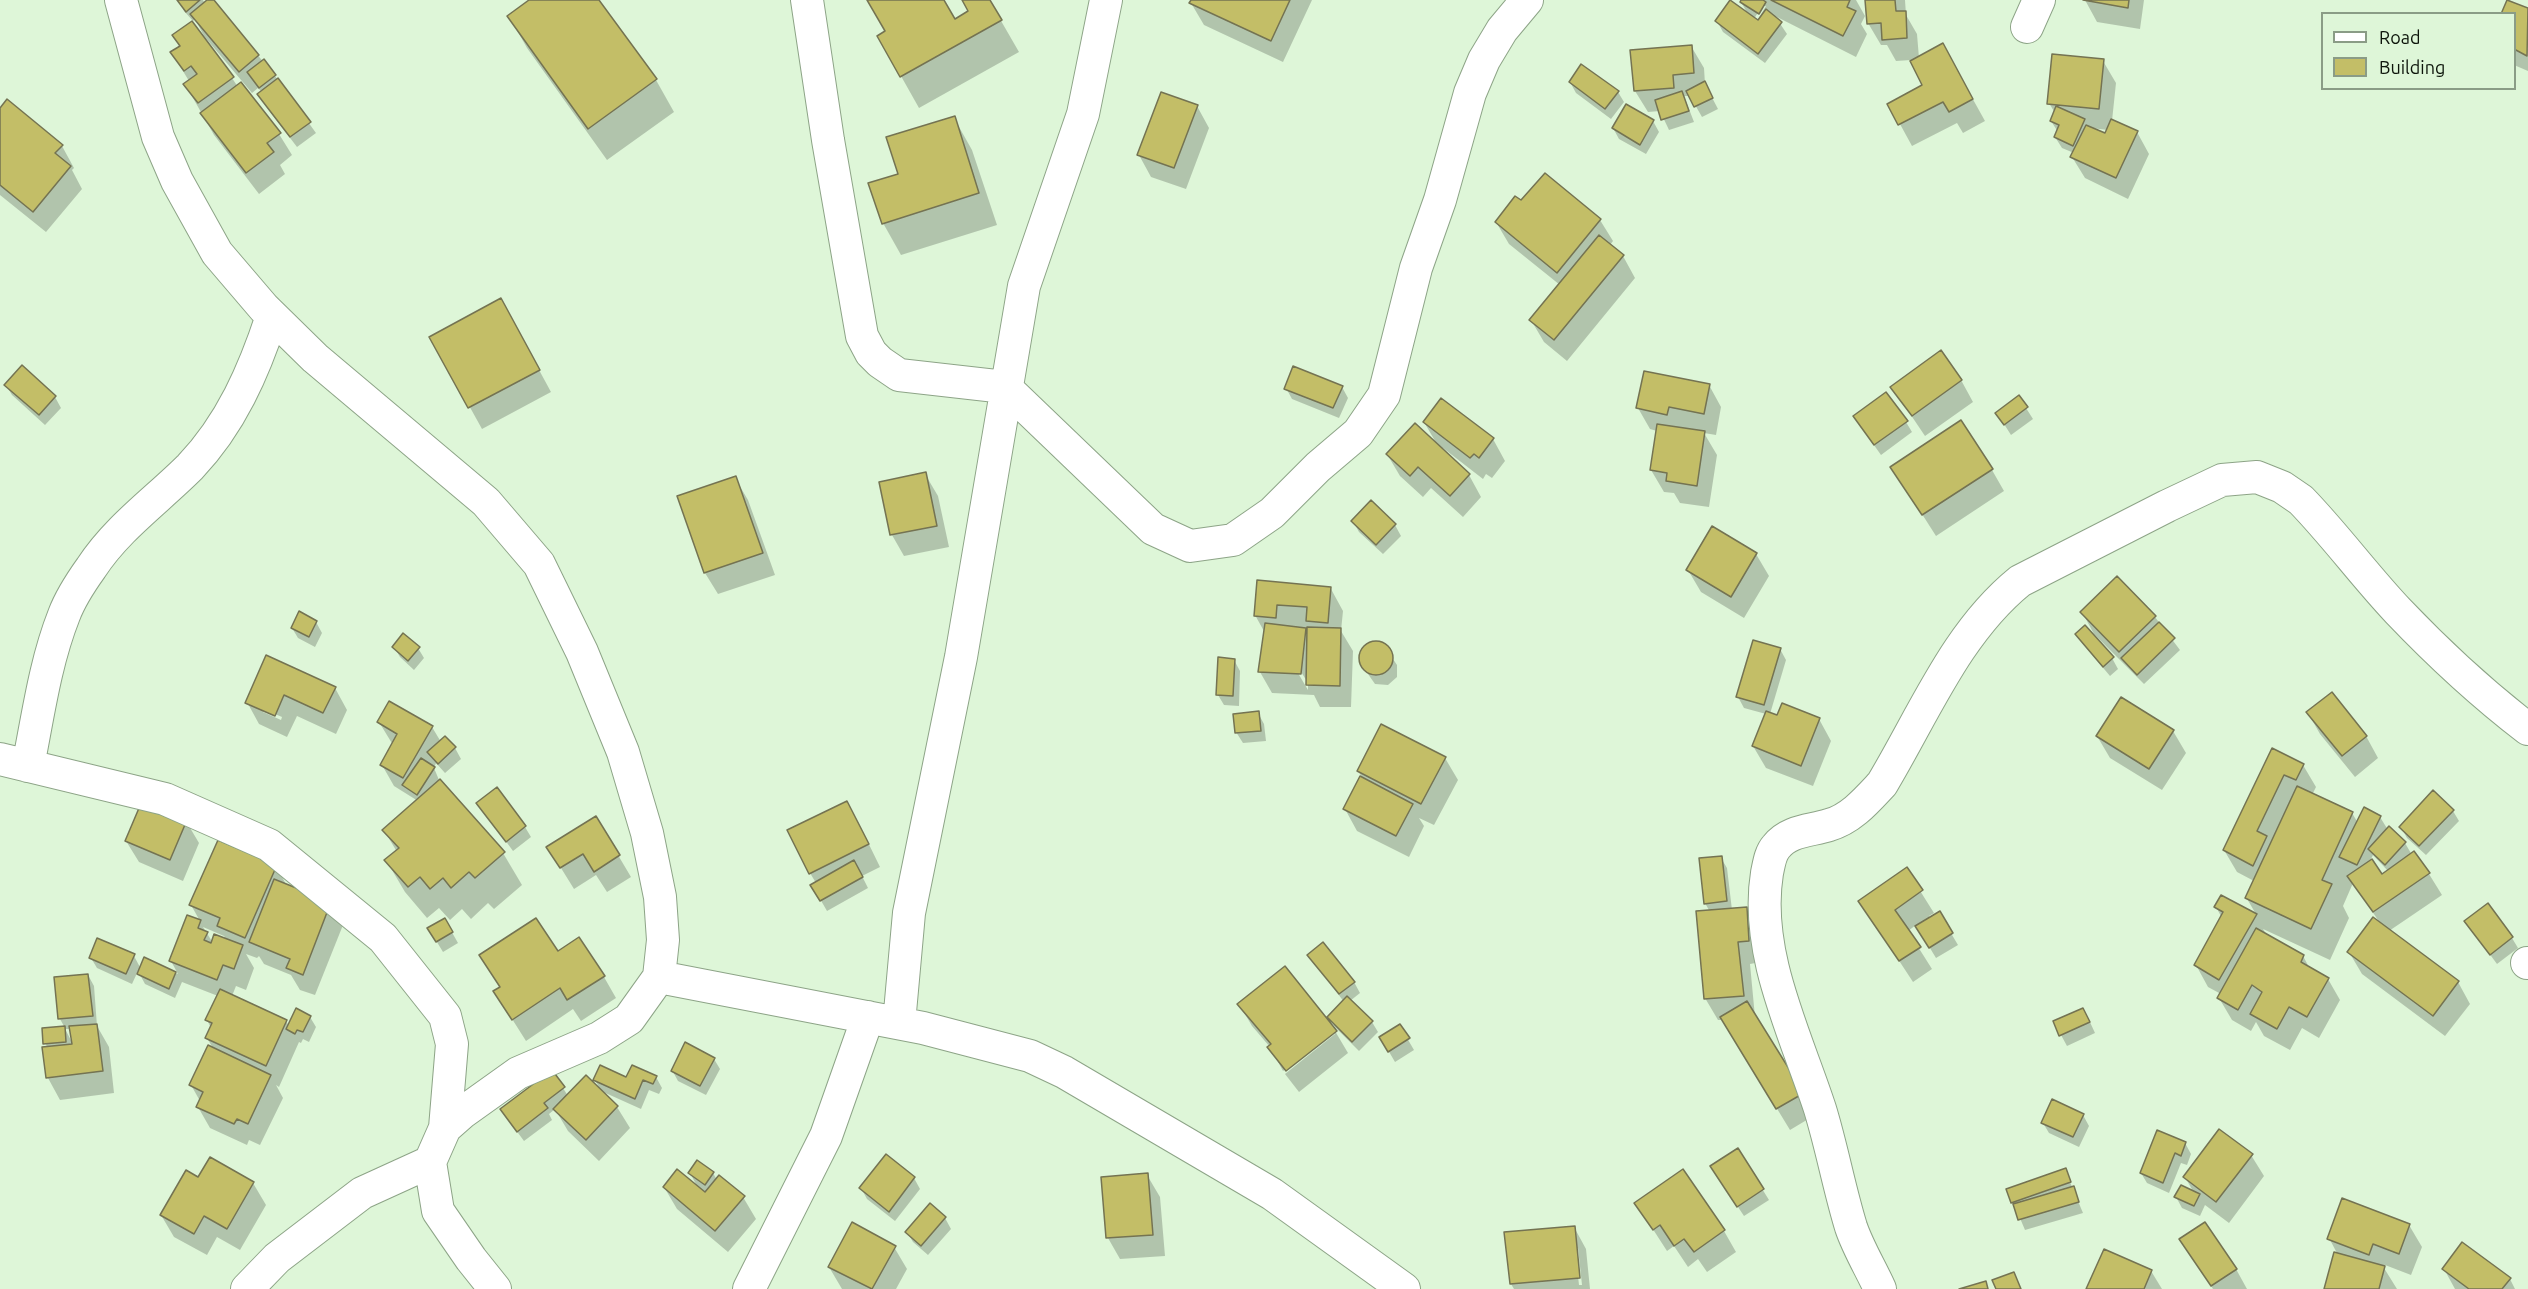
<!DOCTYPE html>
<html>
<head>
<meta charset="utf-8">
<style>
  body { margin:0 }
  #map { position:relative; width:2528px; height:1289px; overflow:hidden; background:#def6d8; font-family:Ubuntu,sans-serif }
  canvas { display:block }
  .legend { position:absolute; left:2321px; top:12px; width:195px; height:78px; box-sizing:border-box; background:#def6d8; border:2px solid #8a9c86; margin:0; padding:8px 10px; list-style:none; font-size:18px; color:#0d150b }
  .legend li { display:flex; align-items:center; gap:12px; height:30px }
  .legend b { width:30px; border:2px solid #8a9c86 }
</style>
</head>
<body>
<div id="map">
<canvas width="2528" height="1289"></canvas>
<ul class="legend">
<li><b style="height:8px;background:#fff"></b>Road</li>
<li><b style="height:16px;background:#c3be67"></b>Building</li>
</ul>
</div>
<script>
const g = document.querySelector('canvas').getContext('2d');
g.lineJoin = 'round';
function fillPath(path, color) { g.fillStyle = color; g.fill(path, 'evenodd'); }
function stroke(path, color, width, dash) { g.strokeStyle = color; g.lineWidth = width; g.lineCap = dash ? 'butt' : 'round'; g.setLineDash(dash || []); g.stroke(path); }
const shadow = new Path2D(`
  M179,0H203L205,4L212,0L275,76L316,133L297,147L265,105L259,95L262,92L258,88L252,93L204,36L195,19L193,21L184,11Z
  M531,0H597L656,80L674,112L607,160L527,48L509,16Z
  M869,0H943L954,21L970,12L963,0H989L1019,52L919,108L879,37L887,32Z
  M1193,0H1312L1283,62L1204,25L1191,3Z
  M1743,0H1760L1766,3L1764,0H1856L1865,16L1861,24L1867,34L1856,57L1775,16L1787,34L1765,63L1723,32L1717,21L1749,16L1741,2ZM1762,6H1766L1757,21L1754,19Z
  M1867,0H1905L1906,15L1917,34L1919,58L1955,67L1985,121L1963,133L1957,123L1912,146L1889,104L1924,85L1911,60L1896,61L1887,45H1881L1868,23Z
  M2085,0H2144L2140,29L2097,22Z
  M2509,0L2528,9V71L2514,65V14H2503Z
  M1691,46L1704,68L1705,84L1718,109L1702,117L1690,96H1684L1694,122L1669,130L1660,111L1648,112L1635,91Z
  M172,53L232,78L238,87L279,134L292,155L280,165L285,174L259,194L214,135L185,84L189,81Z
  M2103,61L2116,83L2112,121L2137,132L2149,154L2128,199L2085,178L2072,157L2074,153L2062,148L2055,137L2058,132L2051,121L2055,113L2049,103ZM2091,128L2108,130L2105,135Z
  M1570,82L1618,92L1624,102L1611,119L1576,93Z
  M1197,106L1209,128L1186,189L1151,177L1139,155Z
  M0,110L62,146L74,168L72,170L82,189L46,232L0,195Z
  M954,118L972,150L997,225L901,255L883,223L899,175Z
  M1653,121L1659,132L1646,154L1619,139L1613,128Z
  M1522,202L1600,220L1613,241L1610,245L1623,256L1635,278L1567,361L1544,342L1531,320L1560,285L1509,244L1496,222Z
  M513,322L551,392L482,429L431,337Z
  M1961,380L1973,402L1925,436L1892,387Z
  M6,385L55,397L61,408L45,425L12,395Z
  M1709,385L1721,407L1716,435L1704,433L1717,455L1709,507L1680,503L1674,493L1664,492L1651,470L1657,431L1650,429L1638,408Z
  M1342,387L1348,398L1339,418L1292,399L1286,388Z
  M2019,397L2033,419L2011,435L1997,413Z
  M1854,417L1906,422L1912,432L1881,455Z
  M1424,422L1493,439L1505,461L1492,478L1486,474L1483,479L1443,448L1441,450L1469,475L1481,497L1463,517L1431,488L1423,497L1400,476L1387,454L1438,446Z
  M1892,467L1992,470L2004,491L1936,536Z
  M925,474L938,496L949,547L904,556L892,535Z
  M735,478L748,500L775,575L718,594L705,573L679,497Z
  M1353,521L1395,525L1401,536L1383,554L1359,532Z
  M1756,554L1769,576L1744,618L1701,592L1688,570Z
  M2117,578L2155,617L2180,650L2144,684L2094,634L2082,612Z
  M1258,582L1331,589L1343,611L1341,631L1353,651L1351,707H1320L1314,695L1272,693L1260,672L1265,633L1255,615ZM1303,627L1309,628L1308,636ZM1298,667L1308,683V690L1295,668Z
  M316,622L322,633L315,647L298,638L292,628Z
  M2077,634L2112,658L2118,669L2110,676L2083,644Z
  M1370,644H1383L1397,665V677L1388,685L1375,684L1361,664V651Z
  M394,647L418,648L424,658L414,670L400,657Z
  M1780,649L1786,660L1770,714L1778,717L1819,719L1831,741L1813,786L1766,768L1753,746L1766,714L1744,708L1738,697Z
  M267,657L335,688L347,710L336,734L297,716L287,737L259,724L247,702ZM263,709L282,717L281,720L263,712Z
  M1234,660L1240,671L1239,706L1224,705L1218,695Z
  M1258,713L1264,724L1266,741L1243,743L1236,732Z
  M2308,713L2366,736L2378,758L2355,777L2320,734Z
  M379,722L432,727L441,742L445,738L455,748L461,759L445,773L436,763L434,768L439,780L503,853L522,885L494,909L488,903L471,919L462,909L450,920L439,908L427,918L405,892L386,860L397,852L384,830L418,801L394,786L382,765L393,745Z
  M2173,731L2186,753L2162,790L2110,758L2097,736Z
  M2273,750L2303,765L2316,787L2312,795L2352,813L2358,823L2380,817L2388,830L2405,843L2412,855L2429,874L2442,895L2389,931L2458,982L2470,1004L2445,1036L2362,974L2349,952L2380,923L2353,883L2343,906L2349,918L2330,960L2263,929L2268,937L2303,956L2310,969L2328,979L2340,1000L2319,1038L2302,1028L2290,1050L2264,1036L2256,1022L2251,1031L2232,1020L2219,998L2221,994L2208,987L2196,965L2222,918L2216,907L2222,897L2257,916L2246,897L2254,881L2237,872L2224,850ZM2373,855L2388,871L2382,876L2371,859Z
  M1445,758L1458,780L1434,825L1419,818L1424,826L1409,857L1357,831L1345,809L1364,780L1358,771Z
  M478,803L525,827L531,837L513,851Z
  M2453,811L2459,821L2426,855L2407,838L2401,827Z
  M596,818L631,877L607,892L596,875L574,889L548,847Z
  M186,821L199,843L183,881L139,862L126,841Z
  M859,824L880,867L862,876L868,888L827,911L812,885L816,883L810,873Z
  M1721,858L1727,868L1732,910L1746,909L1758,931L1761,962L1750,964L1755,1017L1815,1115L1790,1130L1723,1020H1718L1705,998L1710,912L1705,903Z
  M276,866L287,886L330,903L343,925L315,995L300,990L291,975L264,964L259,956L257,958L246,954L254,968L246,990L236,986L232,996L286,1021L289,1026L310,1017L316,1027L309,1042L303,1039L301,1043L299,1042L279,1087L276,1085L283,1098L260,1145L249,1140L247,1145L210,1128L198,1107L200,1101L191,1085L214,1050L207,1038L211,1028L207,1020L218,996L182,982L175,998L145,984L138,971L132,984L97,968L91,958L134,956L141,969L145,959L178,974L171,961L200,921L191,905ZM203,927L224,936L227,941L213,943Z
  M1907,870L1934,913L1929,916L1930,919L1939,913L1958,945L1936,958L1916,925L1908,931L1932,969L1913,982L1860,901Z
  M445,920L458,943L443,952L429,929Z
  M2466,922L2512,938L2518,948L2497,964Z
  M557,953L604,977L616,998L581,1021L573,1009L526,1041L495,992L501,989L481,955Z
  M1309,955L1354,982L1360,993L1350,1001L1372,1022L1378,1032L1359,1051L1335,1027L1329,1017L1344,1002Z
  M88,975L94,986L97,1026L109,1047L114,1093L60,1100L48,1078L47,1048L43,1030L65,1028L60,1019ZM65,1029H71L73,1044Z
  M1239,1004L1335,1030L1283,1071L1270,1047L1252,1026Z
  M2089,1020L2095,1033L2067,1046L2061,1035Z
  M1400,1026L1414,1050L1395,1062L1381,1038Z
  M1335,1031L1348,1053L1299,1092L1285,1074L1335,1034Z
  M714,1059L720,1069L706,1095L678,1081L672,1070Z
  M656,1077L662,1088L659,1094L649,1090L641,1109L601,1091L617,1107L630,1128L599,1161L568,1131L555,1109L549,1114L552,1120L524,1141L501,1110L563,1088L568,1096L600,1089L595,1080Z
  M2083,1115L2089,1126L2079,1147L2049,1133L2043,1123Z
  M2185,1143L2191,1154L2187,1165L2181,1163L2169,1193L2147,1183L2141,1173Z
  M1738,1150L1769,1200L1744,1216L1718,1177Z
  M2251,1155L2264,1176L2229,1223L2205,1205L2200,1216L2182,1208L2176,1197L2194,1193L2185,1177Z
  M2065,1170L2083,1213L2025,1230L2008,1190Z
  M690,1173H713L717,1180L743,1197L756,1219L728,1252L677,1209L664,1187L698,1188Z
  M1147,1175L1160,1197L1165,1256L1120,1259L1108,1238Z
  M914,1178L920,1189L895,1221L867,1199L861,1188Z
  M199,1179L253,1183L266,1205L240,1250L217,1237L207,1255L174,1237L161,1215Z
  M1636,1203L1724,1231L1736,1252L1707,1272L1698,1259L1688,1267L1674,1246L1667,1251Z
  M931,1205L945,1218L951,1229L928,1255L913,1242L907,1232Z
  M2409,1225L2422,1247L2411,1275L2385,1265L2384,1268L2397,1289H2325L2338,1255L2329,1238Z
  M1574,1227L1586,1249L1590,1289H1514L1511,1284L1506,1234ZM1575,1248H1578L1582,1285H1579Z
  M2181,1239L2236,1269L2247,1289H2213Z
  M894,1247L907,1269L896,1289H842L829,1267Z
  M2444,1269L2510,1279L2515,1289H2455Z
  M2151,1271L2162,1289H2087Z`);
const building = new Path2D(`
  M177,0H200L186,12Z
  M207,0H214L259,55L239,72L190,14Z
  M529,0H599L657,79L588,129L507,16Z
  M867,0H944L955,19L968,11L962,0H990L1002,20L900,77L877,36L885,31Z
  M1191,0H1290L1271,41L1189,3Z
  M1730,0L1758,20L1766,9L1782,22L1758,54L1715,21Z
  M1741,0H1763L1766,2L1759,14L1740,2Z
  M1771,0H1850L1847,7L1856,11L1843,36Z
  M1865,0H1895L1896,11H1906L1907,38L1882,40L1881,23L1867,24Z
  M2083,0H2129L2128,8Z
  M2507,0L2528,8L2527,56L2514,49V14H2501Z
  M192,21L234,77L198,103L183,84L197,74L191,66L184,71L170,52L180,46L172,35Z
  M1943,43L1973,99L1949,112L1943,102L1898,125L1887,104L1922,85L1910,61Z
  M1692,45L1694,73L1673,75L1674,88L1634,91L1630,50Z
  M2052,54L2104,59L2099,109L2047,104Z
  M264,59L276,75L259,88L247,72Z
  M1581,64L1619,91L1605,109L1569,82Z
  M278,78L311,122L290,137L257,94Z
  M1705,81L1713,98L1694,107L1686,91Z
  M241,82L281,133L267,143L274,152L246,173L200,113Z
  M1682,91L1689,111L1661,120L1655,100Z
  M1161,92L1198,105L1174,168L1137,155Z
  M7,99L63,145L55,153L71,166L33,212L0,185V108Z
  M1626,104L1654,120L1640,145L1612,128Z
  M2056,106L2085,119L2073,146L2054,137L2059,125L2050,121Z
  M955,116L979,193L882,224L868,183L898,174L886,137Z
  M2111,119L2138,131L2116,178L2070,157L2086,125L2105,133Z
  M1545,173L1601,219L1557,273L1495,222L1515,196L1521,200Z
  M1599,235L1624,255L1554,340L1529,320Z
  M501,298L540,370L468,408L429,337Z
  M1941,350L1962,380L1912,416L1890,387Z
  M22,365L56,396L39,415L4,385Z
  M1293,366L1343,386L1333,408L1284,389Z
  M1644,371L1710,384L1704,414L1669,407L1667,415L1636,408Z
  M1886,392L1908,421L1874,445L1853,416Z
  M2019,395L2028,407L2004,425L1995,413Z
  M1441,398L1494,438L1479,458L1474,454L1470,458L1423,422Z
  M1961,420L1993,469L1922,515L1890,467Z
  M1415,423L1470,474L1450,496L1418,467L1410,476L1386,454Z
  M1657,424L1705,431L1697,486L1666,481L1667,473L1650,470Z
  M926,472L937,526L890,535L879,482Z
  M736,476L763,553L704,573L677,496Z
  M1371,500L1396,524L1376,545L1351,521Z
  M1712,526L1757,553L1731,597L1686,570Z
  M2117,576L2156,616L2119,652L2080,612Z
  M1257,580L1331,587L1328,623L1306,621L1307,607L1277,605L1276,618L1254,616Z
  M299,611L317,621L309,637L291,628Z
  M2159,622L2175,638L2137,675L2121,658Z
  M1265,623L1306,628L1301,674L1258,672Z
  M2085,625L2114,657L2103,667L2075,634Z
  M1307,627L1341,628L1340,686L1306,685Z
  M403,633L420,647L408,661L392,647Z
  M1753,640L1781,648L1764,705L1736,697Z
  M1359 658a17 17 0 1 1 34 0a17 17 0 1 1-34 0Z
  M266,655L336,687L323,713L284,695L275,716L245,703Z
  M1218,657L1235,659L1233,696L1216,695Z
  M2332,692L2367,736L2342,756L2306,712Z
  M2121,697L2174,730L2149,769L2096,736Z
  M389,701L433,726L403,778L380,765L397,734L377,722Z
  M1782,703L1820,718L1801,766L1752,746L1766,711L1777,715Z
  M1259,711L1261,731L1235,733L1233,714Z
  M1381,724L1446,757L1421,804L1357,771Z
  M445,736L456,747L438,764L427,752Z
  M2272,748L2304,764L2296,780L2284,775L2257,831L2267,836L2253,866L2223,850Z
  M421,758L435,767L417,795L402,785Z
  M1360,776L1413,804L1396,836L1343,809Z
  M440,779L505,852L475,878L469,872L451,888L443,878L430,889L420,877L408,887L384,860L399,848L382,830Z
  M2297,786L2353,812L2322,880L2332,884L2311,929L2245,898Z
  M497,787L526,826L506,842L476,803Z
  M2433,790L2454,810L2419,846L2399,827Z
  M142,801L187,820L170,860L125,841Z
  M847,801L869,844L809,874L787,830Z
  M2364,807L2381,816L2357,865L2339,857Z
  M596,816L620,855L594,872L583,854L560,868L546,847Z
  M2389,826L2406,842L2385,865L2368,849Z
  M218,840L277,865L245,938L217,926L220,918L189,905Z
  M2414,851L2430,873L2373,912L2347,876L2372,859L2382,874Z
  M1722,856L1727,901L1704,904L1699,858Z
  M854,860L863,877L820,901L810,885Z
  M1907,867L1923,890L1895,910L1921,947L1899,961L1858,901Z
  M274,879L331,902L303,975L286,968L290,959L249,942Z
  M2221,895L2257,914L2219,980L2194,965L2223,912L2214,907Z
  M2488,903L2513,937L2490,955L2464,921Z
  M1747,907L1749,941L1738,942L1744,996L1704,999L1696,911Z
  M1940,911L1953,933L1929,948L1915,926Z
  M187,915L201,920L198,928L208,932L204,940L211,943L214,934L243,945L234,969L223,965L217,980L169,961Z
  M2373,917L2459,981L2433,1016L2347,952Z
  M445,918L453,932L436,942L427,928Z
  M536,918L558,951L579,937L605,976L567,1000L560,988L512,1020L493,991L500,987L479,955Z
  M2256,928L2304,955L2301,962L2329,978L2307,1017L2289,1007L2277,1029L2250,1014L2262,992L2252,985L2238,1010L2217,998Z
  M97,938L135,954L126,974L89,958Z
  M1323,942L1355,982L1339,994L1307,955Z
  M144,957L176,972L169,989L137,974Z
  M1285,966L1337,1031L1286,1071L1267,1047L1271,1044L1237,1004Z
  M88,974L93,1016L58,1019L54,977Z
  M220,989L287,1020L266,1066L205,1038L212,1023L205,1020Z
  M1347,996L1373,1021L1352,1042L1327,1017Z
  M1747,1001L1804,1093L1776,1109L1720,1017Z
  M296,1008L311,1016L303,1032L297,1030L295,1034L286,1029Z
  M2083,1008L2090,1022L2059,1036L2053,1021Z
  M97,1024L103,1071L46,1078L42,1047L72,1044L69,1026Z
  M1400,1024L1410,1038L1388,1052L1379,1037Z
  M65,1026L66,1042L43,1044L42,1028Z
  M685,1042L715,1058L700,1086L671,1071Z
  M208,1045L271,1075L248,1124L237,1119L234,1124L196,1107L203,1092L189,1085Z
  M600,1065L626,1077L632,1065L657,1076L653,1084L643,1080L635,1099L593,1080Z
  M552,1070L565,1087L544,1103L548,1108L517,1132L500,1109Z
  M586,1075L618,1106L586,1140L553,1109Z
  M2052,1099L2084,1114L2073,1137L2041,1123Z
  M2219,1129L2253,1154L2216,1202L2183,1177Z
  M2157,1130L2186,1142L2181,1156L2175,1153L2163,1183L2140,1173Z
  M1738,1148L1764,1189L1737,1207L1710,1166Z
  M886,1154L915,1177L889,1212L859,1188Z
  M210,1157L254,1182L227,1229L204,1216L194,1234L160,1215L186,1170L198,1177Z
  M697,1160L714,1172L705,1185L688,1173Z
  M2066,1168L2071,1182L2011,1203L2006,1189Z
  M677,1169L705,1192L719,1175L745,1196L715,1231L663,1187Z
  M1683,1169L1725,1230L1694,1252L1684,1239L1674,1246L1660,1225L1653,1230L1634,1203Z
  M1148,1173L1153,1235L1106,1238L1101,1177Z
  M2181,1185L2200,1194L2194,1206L2174,1197Z
  M2074,1186L2079,1202L2018,1220L2013,1204Z
  M2342,1198L2410,1224L2399,1254L2373,1244L2369,1255L2327,1239Z
  M930,1203L946,1217L921,1246L905,1232Z
  M852,1222L896,1246L872,1289L828,1267Z
  M2205,1222L2237,1269L2211,1286L2179,1239Z
  M1575,1226L1580,1278L1510,1284L1504,1232Z
  M2462,1242L2511,1278L2502,1289H2469L2442,1269Z
  M2104,1249L2152,1270L2144,1289H2086Z
  M2334,1252L2385,1266L2379,1289H2324Z
  M2014,1272L2021,1289H1996L1992,1280Z
  M1986,1281L1988,1289H1959Z`);
const street = new Path2D(`
  M121,0L158,137L177,181L217,253L264,308L315,358L486,502L539,564L582,652L623,752L647,833L660,897L663,940L659,977L629,1019L599,1038L518,1073L462,1113L445,1128L430,1162L438,1211L471,1259L495,1289
  M807,0L828,140L862,336L871,353L880,362L899,375L1005,387L1153,529L1190,546L1233,540L1272,513L1318,467L1358,433L1384,395L1416,268L1440,200L1470,93L1484,60L1502,30L1527,0
  M2027,27L2039,0
  M0,759L165,799L269,845L383,938L445,1016L452,1044L445,1128
  M28,766C38,716 45,663 64,615C70,599 81,582 91,568C117,528 157,500 190,467C231,424 254,371 272,316
  M2527,963H2528
  M659,977L923,1028L1030,1056L1064,1072L1272,1194L1404,1289
  M899,1023L909,913L961,657L1024,286L1083,114L1106,0
  M247,1289L277,1258L362,1193L430,1162
  M749,1289L826,1136L868,1017
  M1880,1289C1871,1269 1858,1248 1851,1227C1839,1188 1832,1148 1820,1109C1796,1035 1754,953 1767,873C1769,864 1770,854 1776,847C1789,830 1811,831 1829,825C1851,819 1867,800 1882,784C1924,714 1956,633 2020,581L2167,506L2222,480L2257,477L2282,487L2301,500C2335,535 2364,575 2398,611C2439,654 2481,693 2528,729`);
fillPath(shadow, '#0003');
fillPath(building, '#c3be67');
stroke(building, '#747352', 1.5);
stroke(street, '#8da487', 34);
stroke(street, '#fff', 32);
</script>
</body>
</html>
